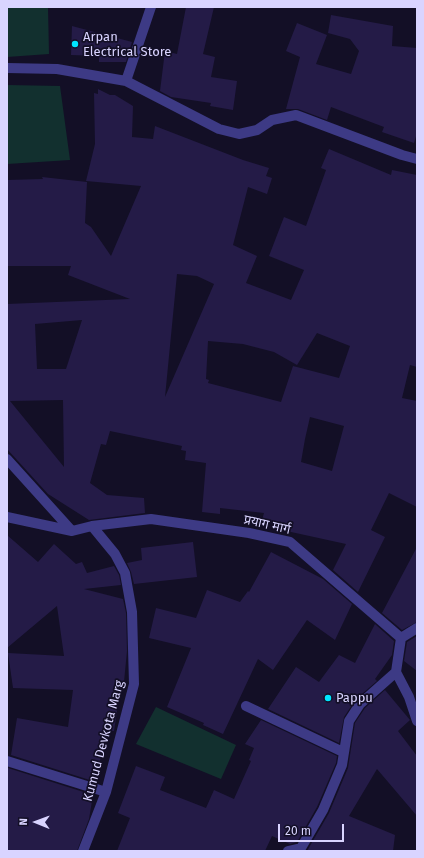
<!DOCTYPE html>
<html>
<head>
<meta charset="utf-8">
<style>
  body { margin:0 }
  #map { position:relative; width:424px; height:858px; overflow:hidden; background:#130f26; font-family:"Fira Sans",sans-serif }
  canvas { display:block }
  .frame { position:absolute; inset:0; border:8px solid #d9d4ff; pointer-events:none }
  .north { position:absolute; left:16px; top:802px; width:40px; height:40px; -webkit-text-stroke:3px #130f26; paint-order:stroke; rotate:271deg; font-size:11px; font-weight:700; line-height:16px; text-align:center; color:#d9d4ff }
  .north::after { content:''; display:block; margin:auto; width:14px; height:18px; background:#d9d4ff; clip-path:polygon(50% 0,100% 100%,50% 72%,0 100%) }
  .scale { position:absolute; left:278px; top:824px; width:66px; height:18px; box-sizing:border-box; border:2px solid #d9d4ff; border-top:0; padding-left:5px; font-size:12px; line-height:14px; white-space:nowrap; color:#d9d4ff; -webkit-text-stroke:3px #130f26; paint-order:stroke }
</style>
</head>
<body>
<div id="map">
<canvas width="424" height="858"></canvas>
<div class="frame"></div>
<div class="north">N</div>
<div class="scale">20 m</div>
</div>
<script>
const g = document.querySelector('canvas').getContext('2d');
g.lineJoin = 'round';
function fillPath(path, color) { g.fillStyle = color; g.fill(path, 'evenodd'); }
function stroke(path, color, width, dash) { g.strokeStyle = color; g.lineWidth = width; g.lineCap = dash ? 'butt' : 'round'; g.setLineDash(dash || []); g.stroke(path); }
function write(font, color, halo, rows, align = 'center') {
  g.font = font + ' "Fira Sans","Noto Sans Devanagari",sans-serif'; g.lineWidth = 3.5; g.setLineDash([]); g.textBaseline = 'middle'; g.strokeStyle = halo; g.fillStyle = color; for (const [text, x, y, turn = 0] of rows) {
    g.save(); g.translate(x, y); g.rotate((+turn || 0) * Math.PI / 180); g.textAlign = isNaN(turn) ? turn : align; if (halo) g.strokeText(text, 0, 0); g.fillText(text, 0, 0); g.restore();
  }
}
const green = new Path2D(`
  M7,7H48L49,54L7,57Z
  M7,85L60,86L70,160L7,164Z
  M156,707L236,745L221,779L136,744Z`);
const building = new Path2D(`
  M186,7H214L203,54L215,57L211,77L237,81L233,110L210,106L211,103L171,97L160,91L165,51L177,54Z
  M331,15L393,26L392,46L417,48V133L414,143L382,132L384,127L331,107L327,120L298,109H286L300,57L286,51L297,23L327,35L316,64L351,74L359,51L350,39L328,33Z
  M72,26L132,42L126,62H99V56L71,55Z
  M98,89L110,95H115L133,106L132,137L153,139L155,126L243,160L269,168L266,176L272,178L267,194L248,187L233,245L257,256L246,283L291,300L304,270L269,256L284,217L306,226L326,170L321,168L329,149L391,175L392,170L417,175V367L410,365L402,398L417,401V507L389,493L371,530L385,537L358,592L333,570L346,544L282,530L284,526L262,520L264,513L220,508V514L202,512L206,463L185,460L186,451L181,450L182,446L110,431L106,445L101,444L90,483L107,495L144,498L145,513L89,520L48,494L7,449V304L130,299L68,275L71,266H7V180L43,179L42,177L87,182L85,223L91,227L111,256L141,186L86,181L95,144L94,93L98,94ZM177,274L197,276L214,284L165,397ZM82,320L66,369H37L35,324ZM317,333L350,346L339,378L293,366L281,402L208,383L209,380L206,379L208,341L243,344L274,352L297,365ZM63,400L64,467L10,401ZM310,417L344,426L332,471L301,462L305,439Z
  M7,535L38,562L54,544L76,564L82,562L87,573L114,566L119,575L121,585L84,589L123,599L126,613L127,651L123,692H120L114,731L106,730L96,782L11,755L17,718L68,727L73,690L13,688L8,653L64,656L57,606L7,648Z
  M193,542L197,577L134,584L131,572L127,563L142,560L141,548Z
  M417,547V622L402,630L382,613Z
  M271,552L323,579L352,604L335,640L307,620L273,670L258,659L223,734L203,725L204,723L167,707L191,648L149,638L156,608L196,618L207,590L240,602L248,591L249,592Z
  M375,624L394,641L392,655L375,679L377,681L356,699L344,717L339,743L268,709L296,667L319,682L339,655L355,663Z
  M417,636V671L404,661L407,642Z
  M385,690L410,720L398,731L417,756V816L377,769L349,816L395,835L393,851H307L329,813L348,768L355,723L365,708Z
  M261,720L337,756L336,763L317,807L297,842L290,844L272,836L265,851H117L130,818L118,813L136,766L165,777L160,790L206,808L214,790L234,799L251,761L249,760L254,748L245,744Z
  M8,768L93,795L89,819L77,851H7V776Z`);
const minor = new Path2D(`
  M7,68L57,69L126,81L219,129L239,134L257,130L272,120L296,115L402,155L417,159
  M126,81L151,7
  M7,459L72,531
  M7,517L72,531L92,526L151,519L249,533L290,542L401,638
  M401,638L396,672L409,697L417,721
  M401,638L417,628
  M246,706L343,752
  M7,761L106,792
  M83,851L106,792L134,684L132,612L125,573L115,554L92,526
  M288,851L301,848L323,810L342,765L349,721L360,704L396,672`);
const markers = [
  [75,44,4,"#00e5ff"],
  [328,698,4,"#00e5ff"]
];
const poiNames = [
  ["Arpan",83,37],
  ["Electrical Store",83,52],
  ["Pappu",336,698]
];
const streetNames = [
  ["प्रयाग मार्ग",267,525,13],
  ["Kumud Devkota Marg",104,741,-75]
];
fillPath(green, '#12302f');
fillPath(building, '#241b47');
stroke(minor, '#3d3a85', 10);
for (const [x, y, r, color] of markers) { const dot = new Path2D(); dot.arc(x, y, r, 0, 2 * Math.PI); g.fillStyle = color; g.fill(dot); stroke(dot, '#130f26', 1.5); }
write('13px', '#d9d4ff', '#130f26', poiNames, 'left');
write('13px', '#d9d4ff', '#130f26', streetNames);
</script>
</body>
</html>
